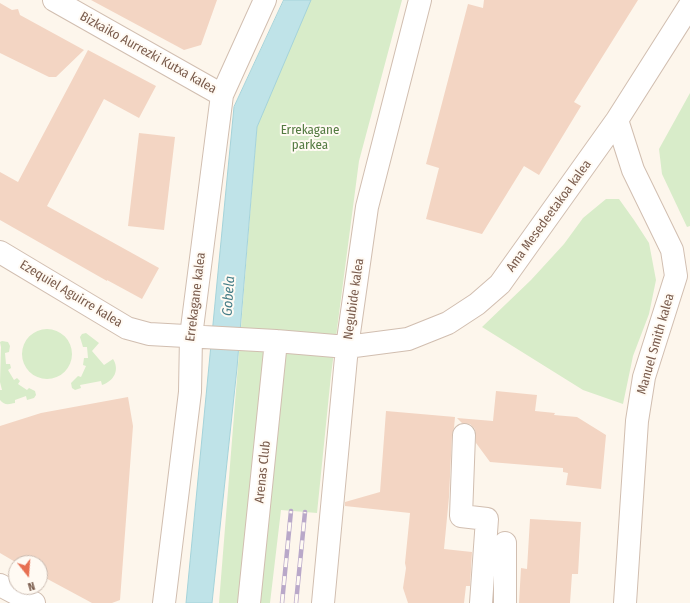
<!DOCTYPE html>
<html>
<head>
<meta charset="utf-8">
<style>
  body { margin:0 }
  #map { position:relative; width:690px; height:603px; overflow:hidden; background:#fdf6ec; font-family:"Fira Sans Condensed",sans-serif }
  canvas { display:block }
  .north { position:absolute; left:8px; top:555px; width:40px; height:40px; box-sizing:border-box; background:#fffaf3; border:1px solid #cabbb1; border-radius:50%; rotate:163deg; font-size:11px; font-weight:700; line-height:16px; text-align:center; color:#7a5c4d }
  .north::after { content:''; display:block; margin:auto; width:14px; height:18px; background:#e76f51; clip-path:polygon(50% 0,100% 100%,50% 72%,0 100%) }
</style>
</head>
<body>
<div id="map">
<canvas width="690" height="603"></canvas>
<div class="north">N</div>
</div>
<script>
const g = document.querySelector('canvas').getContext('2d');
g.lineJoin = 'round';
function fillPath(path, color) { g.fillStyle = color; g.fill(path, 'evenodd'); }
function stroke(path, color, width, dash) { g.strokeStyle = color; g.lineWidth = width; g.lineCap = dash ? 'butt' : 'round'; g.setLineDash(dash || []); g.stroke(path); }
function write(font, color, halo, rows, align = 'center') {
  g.font = font + ' "Fira Sans Condensed",sans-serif'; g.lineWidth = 4; g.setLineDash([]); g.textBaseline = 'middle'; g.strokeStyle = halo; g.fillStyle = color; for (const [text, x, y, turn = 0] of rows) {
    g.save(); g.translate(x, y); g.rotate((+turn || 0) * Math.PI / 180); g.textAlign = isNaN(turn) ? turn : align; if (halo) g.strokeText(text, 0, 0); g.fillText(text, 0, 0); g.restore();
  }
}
const green = new Path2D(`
  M309,0H402L359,161L331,375L317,513L281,510L270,603H219L257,127Z
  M690,93V226L687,227L662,174L659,149Z
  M606,199H619L634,220L649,243L656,280L649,314L633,356L623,404L583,390L482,327L531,280L564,244L583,218Z
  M22 354a25 25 0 1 1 50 0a25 25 0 1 1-50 0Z
  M86,333L99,343L92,351L104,365L113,359C120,370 114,381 102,385L101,381L80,385L81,388L75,390L72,388L71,383L78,376L81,377L86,366L83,365L84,358H88L87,347H83L80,337L82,334Z
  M2,341L8,342L10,346L9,352L5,353L6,364H10L11,368L8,370L14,380L17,378L20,381L18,384L27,390L29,388L35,391L36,395L34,398L27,400L26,396L15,400V403C9,404 5,406 0,400V390H2L0,382L1,347L0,342Z`);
const water = new Path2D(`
  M284,0H311L257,127L237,368L212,603H186L234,107Z`);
const building = new Path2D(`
  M91,0H217L201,45L184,50Z
  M484,0H638L574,102L581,106L539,175L524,166L482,234L426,219L439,168L426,164L468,4L483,8Z
  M0,3L12,10L18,9L20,15L84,50L56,77H49L0,53Z
  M88,50L156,86L139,118L104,99L47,206L159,268L142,299L107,280V281L0,220V172L18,182Z
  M139,133L175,137L164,230L128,226Z
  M496,391L537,395L535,411L555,413L554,415L577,417L606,435L601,489L566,485L568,473L563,472V468L490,462L476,443L475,429L470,424L462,423L457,418L493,421Z
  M128,397L133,426L120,600L112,603H92L40,575V563H17L0,553V426L41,413Z
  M386,411L455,417L454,428L452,435L449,497L444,549L472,552L470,586H466L464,603H408L403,588L406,568L405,563L410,513L345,506V502L380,492Z
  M530,519L581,522L578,574H572L570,603H519L521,568L527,569Z`);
const minor = new Path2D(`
  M54,0L222,95
  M617,120L633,170L672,250L676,276L644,377L637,421L625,603
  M0,252L127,328L149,334L276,341L347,347L408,339L448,323L477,304L500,284L617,120L690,5
  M464,435L461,516L487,519L481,603
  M505,543V603
  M0,585L34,603
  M164,603L190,392L191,336L222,95L265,0
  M249,603L276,341
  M323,603L347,347L367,207L420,0`);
const rail = new Path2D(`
  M282,603L291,511
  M296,603L305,512`);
const streetNames = [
  ["Bizkaiko Aurrezki Kutxa kalea",148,53,29],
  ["Ama Mesedeetakoa kalea",549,216,-54],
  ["Ezequiel Aguirre kalea",71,294,31],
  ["Errekagane kalea",196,297,-83],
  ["Negubide kalea",354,299,-82],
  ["Manuel Smith kalea",656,344,-74],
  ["Arenas Club",263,472,-84]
];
const parkNames = [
  ["Errekagane",310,130],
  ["parkea",310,145]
];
const waterNames = [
  ["Gobela",229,296,-86]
];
fillPath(green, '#d8ecc9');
fillPath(water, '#bfe3e8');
stroke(water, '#a5d3da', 1);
fillPath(building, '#f3d5c3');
stroke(minor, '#d1beb0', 24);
stroke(minor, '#fff', 22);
stroke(rail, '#b9a8c9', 4.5);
stroke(rail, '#fffaf3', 3, [9]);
write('13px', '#7a5c4d', '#fffaf3', streetNames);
write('13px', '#537a41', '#fffaf3', parkNames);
write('italic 14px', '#437c86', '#fffaf3', waterNames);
</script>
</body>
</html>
